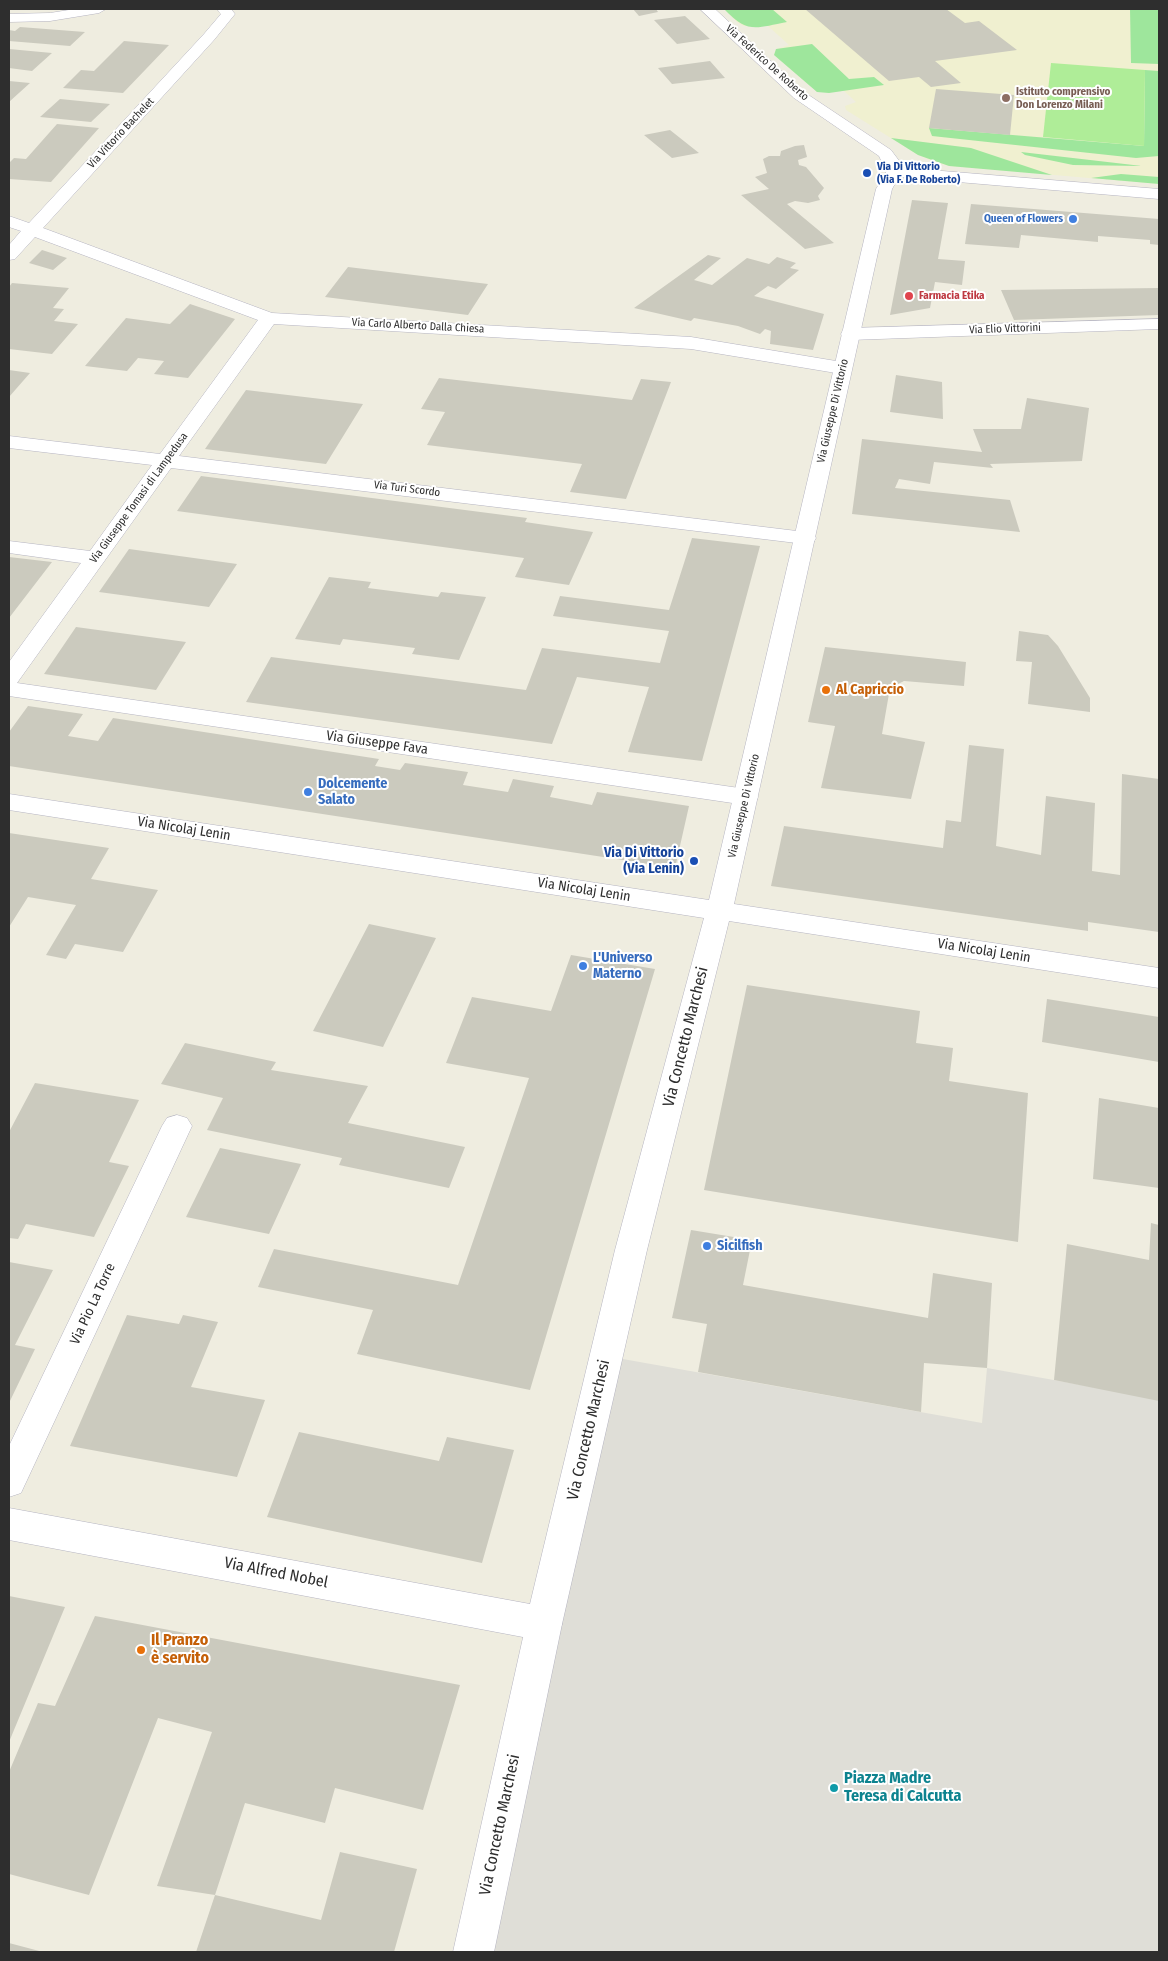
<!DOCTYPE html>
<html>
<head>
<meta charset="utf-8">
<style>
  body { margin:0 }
  #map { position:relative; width:1168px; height:1961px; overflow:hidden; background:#efede0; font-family:"Fira Sans Condensed",sans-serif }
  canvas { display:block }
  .frame { position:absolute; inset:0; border:10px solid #2e2e2e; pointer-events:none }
</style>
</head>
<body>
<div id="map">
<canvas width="1168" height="1961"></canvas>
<div class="frame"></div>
</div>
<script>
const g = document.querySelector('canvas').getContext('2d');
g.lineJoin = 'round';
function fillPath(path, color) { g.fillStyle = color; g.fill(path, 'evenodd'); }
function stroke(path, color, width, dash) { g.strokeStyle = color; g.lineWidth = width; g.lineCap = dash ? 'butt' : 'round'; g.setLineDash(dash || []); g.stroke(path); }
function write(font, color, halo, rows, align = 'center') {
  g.font = font + ' "Fira Sans Condensed",sans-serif'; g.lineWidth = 4; g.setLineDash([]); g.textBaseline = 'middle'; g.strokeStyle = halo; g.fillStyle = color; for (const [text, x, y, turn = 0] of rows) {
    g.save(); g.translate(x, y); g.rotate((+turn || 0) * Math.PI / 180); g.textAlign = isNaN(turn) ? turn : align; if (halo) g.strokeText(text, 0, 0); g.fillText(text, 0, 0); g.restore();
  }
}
const education = new Path2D(`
  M724,9H1159V184L949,166L935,162L918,155L846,110L845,106L856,102L844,91L817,92L774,55L776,49L789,45L768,26H744L738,23Z`);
const green = new Path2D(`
  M724,9H772L787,22C755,28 748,34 724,9Z
  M1130,9H1159V64L1131,63Z
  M812,44L849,79L874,77L884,85L829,93L817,92L774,55L776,49Z
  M1145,70L1159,71V156L1136,158L932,136L929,128L1144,146Z
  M891,138L971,148L1052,175L949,166L918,155Z
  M1021,152L1142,166L1073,165L1025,155Z
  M1121,174L1159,177V184L1091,178Z`);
const pitch = new Path2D(`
  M1051,63L1145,70L1144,146L1043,137Z`);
const plaza = new Path2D(`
  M606,1356L982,1423L987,1368L1159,1399V1952H473L544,1624Z`);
const building = new Path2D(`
  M633,9H656L658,12L639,16Z
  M805,9H946L965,23L979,21L1017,50L935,61L961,83L931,87L919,77L889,81Z
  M685,16L710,39L677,44L654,20Z
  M20,27L85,32L70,46L9,41V30L15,31Z
  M124,41L169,45L123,93L63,88L81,70L94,71Z
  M9,49L52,53L32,71L9,68Z
  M710,61L725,78L672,84L658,68Z
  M9,81L30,83L9,102Z
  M936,89L1014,95L1010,135L929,128Z
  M60,99L110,104L91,122L40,117Z
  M57,124L99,128L51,182L9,179V163L14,158L26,159Z
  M670,130L699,153L672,158L644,135Z
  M804,145L807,157L798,160L799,165L806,167L824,188L818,196L820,200L808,203L795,201L787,204L834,243L805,249L741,195L769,189L755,177L767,173L763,159L769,156H780L781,151L795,146Z
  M912,200L948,203L938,259L965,261L962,285L935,282L930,308L890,315Z
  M971,204L1159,219V245L1150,244V240L1098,236V242L1021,235L1019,248L965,244Z
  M42,250L67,258L53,270L29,263Z
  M708,255L721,258L694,280L712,285L747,258L769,264L777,257L796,263L790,268L799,270L776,289L768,286L754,296L824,314L813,350L770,344L771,331L765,329L760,334L738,326L694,318L691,321L634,308Z
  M348,267L488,284L468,315L325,297Z
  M12,283L69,288L53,308L64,309L54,321L78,324L52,354L9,349V287Z
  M1159,288V315L1014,320L1001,290Z
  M190,304L235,319L188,378L154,374L164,361L138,358L127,371L85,366L126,318L170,324Z
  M9,370L30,373L9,397Z
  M896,375L942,382L943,419L890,412Z
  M439,378L632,400L641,379L671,382L626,499L570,492L582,464L427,445L445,412L421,409Z
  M246,390L363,404L326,464L205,449Z
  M1027,398L1089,408L1082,461L990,464L993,468L934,462L930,484L899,479L895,488L1010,500L1020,532L852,514L862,439L982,452L973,429H1021Z
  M201,476L527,518L525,522L593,532L569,585L515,577L524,558L177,511Z
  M692,538L760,546L702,761L628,752L649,687L577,677L552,744L246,702L271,657L526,690L542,648L660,663L669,631L553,616L560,596L669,610Z
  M129,549L237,564L209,607L99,592Z
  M9,557L52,562L9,618Z
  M329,577L371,582L368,588L438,597L441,592L486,597L459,660L412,654L415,648L343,639L340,645L295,639Z
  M76,627L186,642L156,690L44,674Z
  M1019,631L1048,635L1058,646L1090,698V712L1028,704L1032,662L1016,661Z
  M825,647L966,662L964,686L904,681L890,688L882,734L925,742L911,799L821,788L835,726L808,722Z
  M28,706L83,714L68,736L98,741L113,718L379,759L375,766L400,770L405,763L468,772L463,785L508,792L513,779L554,786L550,797L592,805L597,792L689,806L675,868L9,766V732Z
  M969,745L1004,749L996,846L1041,855L1046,796L1095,803L1092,871L1120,875L1122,774L1159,779V932L1088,922V931L771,886L784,826L943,848L946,820L961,822Z
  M9,833L109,848L91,879L158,890L123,952L75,944L66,959L46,955L76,905L28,897L9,927Z
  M369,924L436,938L383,1047L313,1031Z
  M571,955L655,969L530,1390L357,1354L373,1310L258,1287L274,1249L458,1285L529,1078L446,1063L472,997L551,1011Z
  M747,985L920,1011L916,1043L953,1048L949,1081L1028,1093L1018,1242L704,1190Z
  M1047,999L1159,1017V1062L1042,1042Z
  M185,1043L276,1062L271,1070L368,1086L348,1123L465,1147L449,1188L339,1165L342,1158L207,1130L223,1098L161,1084Z
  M35,1083L139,1100L109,1162L129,1166L94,1237L26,1224L18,1239L9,1238V1132Z
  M1099,1098L1159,1108V1188L1093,1179Z
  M220,1148L301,1164L269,1234L186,1217Z
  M1151,1223L1159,1225V1401L1054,1380L1067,1244L1149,1260Z
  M691,1230L752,1240L743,1285L928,1318L933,1273L992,1283L987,1368L924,1363L921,1412L698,1372L707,1324L672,1318Z
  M9,1262L53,1270L15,1345L35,1349L9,1403Z
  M127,1315L179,1324L183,1315L218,1322L191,1387L265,1400L237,1477L70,1446Z
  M299,1432L439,1461L447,1437L514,1450L482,1563L267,1517Z
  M9,1596L65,1607L9,1742Z
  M95,1616L460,1685L423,1810L335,1788L325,1823L245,1803L215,1895L157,1886L212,1732L158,1718L89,1895L9,1874V1772L38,1703L55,1706Z
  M340,1852L417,1869L394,1952H196L215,1895L321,1920Z
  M9,1943L43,1952H9Z`);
const street = new Path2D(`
  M75,9H106L99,13L50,21L9,22V14L50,13Z
  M217,9H231L235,14L214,40L43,228L272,313L691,337L842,362L849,364L851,368L849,372L842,374L691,349L274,324L179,456L805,532L813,533L816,538L813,543L805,544L171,468L17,683L746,789L755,791L758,797L755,803L746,805L9,696V662L81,563L9,553V541L90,551L152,465L9,448V436L160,454L258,320L35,237L15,259L9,260V245L21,231L9,227V216L29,223L204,34L221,14Z
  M700,9H715L804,92L891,150L900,162L902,172L900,175H888L879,156L794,98Z
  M1159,319V329L850,340L843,338L841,334L843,330L850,328Z
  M177,1115L187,1118L192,1126L21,1493L9,1497V1446L162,1126L167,1118Z
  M544,1607L557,1612L562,1624L494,1952H453L526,1624L531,1612Z`);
const secondary = new Path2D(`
  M894,167L1159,189V199L899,177L892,189L734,904L1159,968V988L729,921L647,1250L562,1624L557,1636L544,1641L9,1540V1508L530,1604L615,1250L704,918L9,810V794L709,900L876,189L888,169Z`);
const markers = [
  [1006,98,5,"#8d6e63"],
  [867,173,5,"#1a4fb4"],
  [1073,219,5,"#3f7fe0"],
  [909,296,5,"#e0444e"],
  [826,690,5,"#e8710a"],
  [308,792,5,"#3f7fe0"],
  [694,861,5,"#1a4fb4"],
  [583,966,5,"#3f7fe0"],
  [707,1246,5,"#3f7fe0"],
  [141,1650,5,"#e8710a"],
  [834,1788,5,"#0f9aa8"]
];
const farStreetnames = [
  ["Via Federico De Roberto",767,63,42],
  ["Via Vittorio Bachelet",121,133,-47],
  ["Via Carlo Alberto Dalla Chiesa",418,326,3],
  ["Via Elio Vittorini",1005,329,-2],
  ["Via Giuseppe Di Vittorio",833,411,-77],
  ["Via Turi Scordo",407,489,7],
  ["Via Giuseppe Tomasi di Lampedusa",139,498,-54],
  ["Via Giuseppe Di Vittorio",744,806,-77]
];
const farEducationnames = [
  ["Istituto comprensivo",1016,92],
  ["Don Lorenzo Milani",1016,105]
];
const farTransitnames = [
  ["Via Di Vittorio",877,167],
  ["(Via F. De Roberto)",877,180]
];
const farShopnames = [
  ["Queen of Flowers",1063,219]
];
const farHealthnames = [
  ["Farmacia Etika",919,296]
];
const foodNames = [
  ["Al Capriccio",836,690]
];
const streetNames = [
  ["Via Giuseppe Fava",377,743,8],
  ["Via Nicolaj Lenin",184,829,9],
  ["Via Nicolaj Lenin",584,890,9],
  ["Via Nicolaj Lenin",984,951,9],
  ["Via Pio La Torre",93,1304,-65]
];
const shopNames = [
  ["Dolcemente",318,784],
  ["Salato",318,800],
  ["L'Universo",593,958],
  ["Materno",593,974],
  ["Sicilfish",717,1246]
];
const transitNames = [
  ["Via Di Vittorio",684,853],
  ["(Via Lenin)",684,869]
];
const nearStreetnames = [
  ["Via Concetto Marchesi",686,1037,-76],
  ["Via Concetto Marchesi",589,1430,-77],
  ["Via Alfred Nobel",276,1573,11],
  ["Via Concetto Marchesi",500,1825,-78]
];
const nearFoodnames = [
  ["Il Pranzo",151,1641],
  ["è servito",151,1659]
];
const nearCulturenames = [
  ["Piazza Madre",844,1779],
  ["Teresa di Calcutta",844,1797]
];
fillPath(education, '#f0f0d0');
fillPath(green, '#9ee69c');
fillPath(pitch, '#afed98');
fillPath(plaza, '#dfded7');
fillPath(building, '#cbcabe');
stroke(street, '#b5b4c1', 1);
stroke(secondary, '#b5b4c1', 1);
fillPath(street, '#fff');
fillPath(secondary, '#fff');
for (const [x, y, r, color] of markers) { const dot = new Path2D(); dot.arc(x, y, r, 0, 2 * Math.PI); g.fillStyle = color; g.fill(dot); stroke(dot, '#fff', 2); }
write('11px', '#2e2e2e', '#fff', farStreetnames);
write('bold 11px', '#785e54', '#fff', farEducationnames, 'left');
write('bold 11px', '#164399', '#fff', farTransitnames, 'left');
write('bold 11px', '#366cbe', '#fff', farShopnames, 'right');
write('bold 11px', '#be3a42', '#fff', farHealthnames, 'left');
write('bold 14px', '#c56008', '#fff', foodNames, 'left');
write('14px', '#2e2e2e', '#fff', streetNames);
write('bold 14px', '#366cbe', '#fff', shopNames, 'left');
write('bold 14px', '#164399', '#fff', transitNames, 'right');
write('16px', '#2e2e2e', '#fff', nearStreetnames);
write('bold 16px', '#c56008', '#fff', nearFoodnames, 'left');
write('bold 16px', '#0d838f', '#fff', nearCulturenames, 'left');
</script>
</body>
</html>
